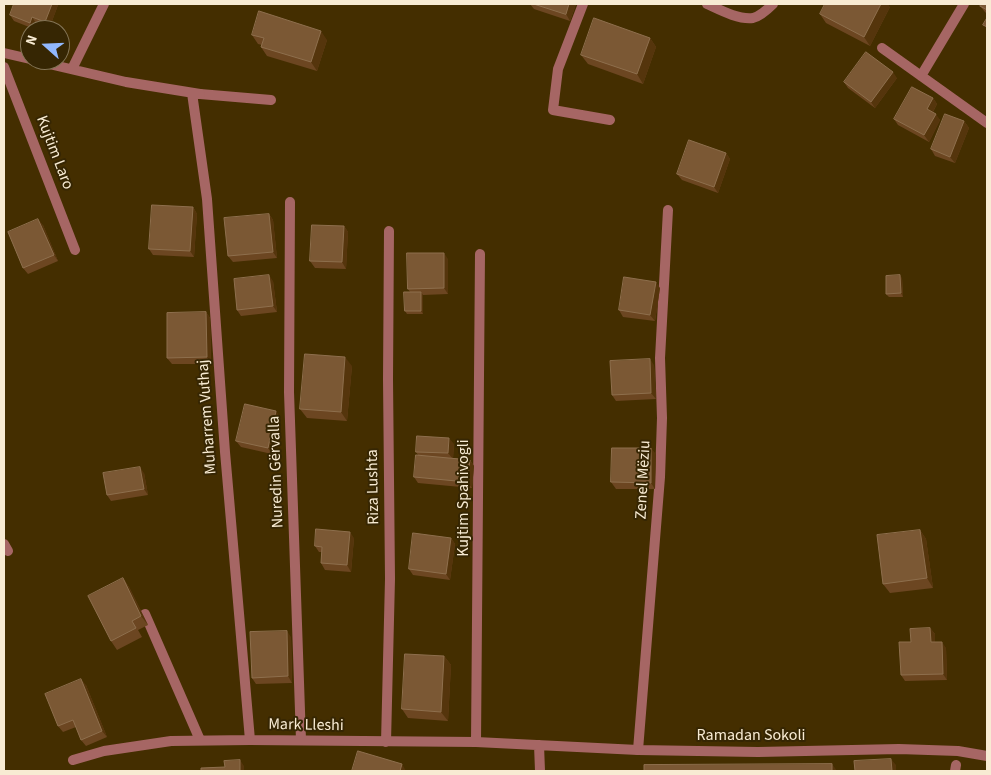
<!DOCTYPE html>
<html>
<head>
<meta charset="utf-8">
<style>
  body { margin:0 }
  #map { position:relative; width:991px; height:775px; overflow:hidden; background:#442e00; font-family:"Source Sans 3",sans-serif }
  canvas { display:block }
  .frame { position:absolute; inset:0; border:5px solid #f8ebd3; pointer-events:none }
  .north { position:absolute; left:20px; top:20px; width:50px; height:50px; box-sizing:border-box; background:#362603; border:1px solid #847556; border-radius:50%; rotate:290deg; font-size:14px; font-weight:700; line-height:20px; text-align:center; color:#f8ebd3 }
  .north::after { content:''; display:block; margin:auto; width:18px; height:22px; background:#91b8fd; clip-path:polygon(50% 0,100% 100%,50% 72%,0 100%) }
</style>
</head>
<body>
<div id="map">
<canvas width="991" height="775"></canvas>
<div class="frame"></div>
<div class="north">N</div>
</div>
<script>
const g = document.querySelector('canvas').getContext('2d');
g.lineJoin = 'round';
function stroke(path, color, width, dash) { g.strokeStyle = color; g.lineWidth = width; g.lineCap = dash ? 'butt' : 'round'; g.setLineDash(dash || []); g.stroke(path); }
function fillPath(path, color) { g.fillStyle = color; g.fill(path, 'evenodd'); }
function write(font, color, halo, rows, align = 'center') {
  g.font = font + ' "Source Sans 3",sans-serif'; g.lineWidth = 4; g.setLineDash([]); g.textBaseline = 'middle'; g.strokeStyle = halo; g.fillStyle = color; for (const [text, x, y, turn = 0] of rows) {
    g.save(); g.translate(x, y); g.rotate((+turn || 0) * Math.PI / 180); g.textAlign = isNaN(turn) ? turn : align; if (halo) g.strokeText(text, 0, 0); g.fillText(text, 0, 0); g.restore();
  }
}
const service = new Path2D(`
  M200,94L271,100
  M638,750L660,477L662,418L660,358L668,210
  M955,771L956,765`);
const minor = new Path2D(`
  M583,4L558,69L553,110L610,120
  M707,4C720,10 739,20 753,18C761,16 768,9 773,4
  M882,48L987,123
  M4,53L30,59
  M32,60L126,82L200,94
  M4,67L75,250
  M72,69L104,4
  M921,76L964,4
  M192,93L207,199L225,452L250,740
  M290,202L289,392L301,740
  M4,544L8,551
  M145,614L200,740
  M386,742L390,579L388,379L389,231
  M476,742L480,254
  M539,745L540,771
  M73,760L104,751L171,741L250,740L476,742L638,750L758,752L899,749L958,751L987,756`);
const wall = new Path2D(`
  M14,4H57L58,5L49,29L36,23L34,29L14,21L10,15Z
  M530,4H576L570,21L534,9Z
  M987,4V14L985,12L980,6Z
  M890,7L870,46L826,23L820,14Z
  M252,35L327,40L317,71L267,56L261,47L262,45L258,44Z
  M650,38L656,47L643,84L588,64L581,55Z
  M897,78L875,108L848,88L844,82Z
  M933,98L937,104L933,112L940,120L929,142L898,125L894,119Z
  M964,121L969,128L955,163L935,156L931,149Z
  M726,153L730,159L718,193L682,180L677,174Z
  M193,207L197,214L194,257L153,255L149,249Z
  M269,214L273,220L277,258L233,262L228,256Z
  M43,225L58,261L28,274L23,268Z
  M344,226L348,232L346,269L315,268L310,261Z
  M448,259V294L423,295V314H407L405,311L410,292L408,289Z
  M902,278L903,297H889L886,294Z
  M273,281L277,312L241,316L237,310Z
  M660,288L655,321L623,317L619,310Z
  M206,312L210,318L211,364H172L167,358Z
  M654,365L656,399L616,401L612,395Z
  M352,366L347,421L307,418L300,409Z
  M280,417L272,454L241,447L236,441Z
  M454,444L453,458L470,460L474,466L472,488L418,483L414,477L418,455L416,452Z
  M656,454L655,489H616L611,482Z
  M144,473L148,495L111,501L107,495Z
  M920,530L926,539L933,588L890,593L883,584Z
  M354,538L351,572L325,570L321,563L322,552H319L315,546Z
  M451,538L455,544L450,580L413,575L409,569Z
  M123,578L129,587L148,625L138,630L142,637L117,650L111,641Z
  M930,628L935,634V642L946,648L947,680L905,681L901,675L911,642Z
  M291,637L292,683L256,684L252,678Z
  M444,656L451,665L448,721L408,718L402,709Z
  M86,685L107,737L86,746L81,740L76,727L63,732L58,726Z`);
const shadedWall = new Path2D(`
  M52,4H57L58,5L49,29L45,22Z
  M569,4H576L570,21L566,14Z
  M881,4H888L890,7L870,46L864,37Z
  M32,17L36,23L34,29L30,23Z
  M321,31L327,40L317,71L311,62Z
  M650,38L656,47L643,84L637,74Z
  M893,72L897,78L875,108L871,102Z
  M933,98L937,104L931,115L927,109Z
  M936,114L940,120L929,142L924,135Z
  M964,121L969,128L955,163L950,157Z
  M726,153L730,159L718,193L714,187Z
  M193,207L197,214L194,257L190,251Z
  M269,214L273,220L277,258L273,252Z
  M38,219L43,225L58,261L54,255Z
  M344,226L348,232L346,269L342,262Z
  M444,253L448,259V294L444,288Z
  M269,275L273,281L277,312L273,306Z
  M900,275L902,278L903,297L901,293Z
  M656,282L660,288L655,321L650,315Z
  M421,292L423,295V314L421,311Z
  M206,312L210,318L211,364L207,357Z
  M345,357L352,366L347,421L341,412Z
  M650,359L654,365L656,399L651,393Z
  M276,411L280,417L272,454L268,448Z
  M449,438L454,444L453,459L448,453Z
  M651,448L656,454L655,489L651,483Z
  M470,460L474,466L472,488L467,482Z
  M140,467L144,473L148,495L144,489Z
  M920,530L926,539L933,588L927,578Z
  M350,532L354,538L351,572L347,565Z
  M451,538L455,544L450,580L446,574Z
  M123,578L129,587L148,625L141,616Z
  M930,628L935,634V648L931,642Z
  M287,631L291,637L292,683L288,676Z
  M942,642L946,648L947,680L943,674Z
  M444,656L451,665L448,721L441,712Z
  M81,679L86,685L107,737L102,731Z
  M891,759L896,765V771H892Z
  M240,760L244,766V771H240Z
  M402,764L406,771H400Z
  M832,764L837,771H832Z`);
const building = new Path2D(`
  M14,4H52L45,22L32,17L30,23L10,15Z
  M534,4H569L566,14Z
  M825,4H881L864,37L820,14Z
  M982,4H987V10L980,6Z
  M259,11L321,31L311,62L261,47L264,38L252,35Z
  M594,18L650,38L637,74L581,55Z
  M987,18V27L983,25Z
  M866,52L893,72L871,102L844,82Z
  M912,87L933,98L927,109L936,114L924,135L894,119Z
  M945,114L964,121L950,157L931,149Z
  M689,140L726,153L714,187L677,174Z
  M152,205L193,207L190,251L149,249Z
  M269,214L273,252L228,256L224,218Z
  M38,219L54,255L23,268L8,232Z
  M312,225L344,226L342,262L310,261Z
  M407,253H444V288L408,289Z
  M269,275L273,306L237,310L234,279Z
  M900,275L901,293L886,294V276Z
  M624,277L656,282L650,315L619,310Z
  M404,292H421V311H405Z
  M206,312L207,357L167,358V313Z
  M305,354L345,357L341,412L300,409Z
  M650,359L651,393L612,395L610,361Z
  M245,404L276,411L268,448L236,441Z
  M417,436L449,438L448,453L416,452Z
  M612,448H651V483L611,482Z
  M416,455L470,460L467,482L414,477Z
  M140,467L144,489L107,495L103,473Z
  M316,529L350,532L347,565L321,563L322,547L315,546Z
  M920,530L927,578L883,584L877,535Z
  M413,533L451,538L446,574L409,569Z
  M123,578L141,616L132,621L136,628L111,641L88,596Z
  M930,628L931,642H942L943,674L901,675L899,642H911L910,629Z
  M287,631L288,676L252,678L250,632Z
  M405,654L444,656L441,712L402,709Z
  M81,679L102,731L81,740L73,720L58,726L45,694Z
  M358,751L402,764L400,771H352Z
  M891,759L892,771H855L854,761Z
  M240,760V771H201V768L225,767L224,761Z
  M832,764V771H644V765Z`);
const streetNames = [
  ["Kujtim Laro",54,153,69],
  ["Muharrem Vuthaj",208,417,-94],
  ["Nuredin Gërvalla",277,472,-92],
  ["Zenel Mëziu",644,480,-87],
  ["Riza Lushta",374,487,-91],
  ["Kujtim Spahivogli",464,498,-90],
  ["Mark Lleshi",306,726,1],
  ["Ramadan Sokoli",751,736]
];
stroke(service, '#a66664', 10);
stroke(minor, '#a66664', 10);
fillPath(wall, '#6c4621');
fillPath(shadedWall, '#55350c');
fillPath(building, '#7b5834');
stroke(building, '#8e6f4d', 1);
write('16px', '#f8ebd3', '#362603', streetNames);
</script>
</body>
</html>
